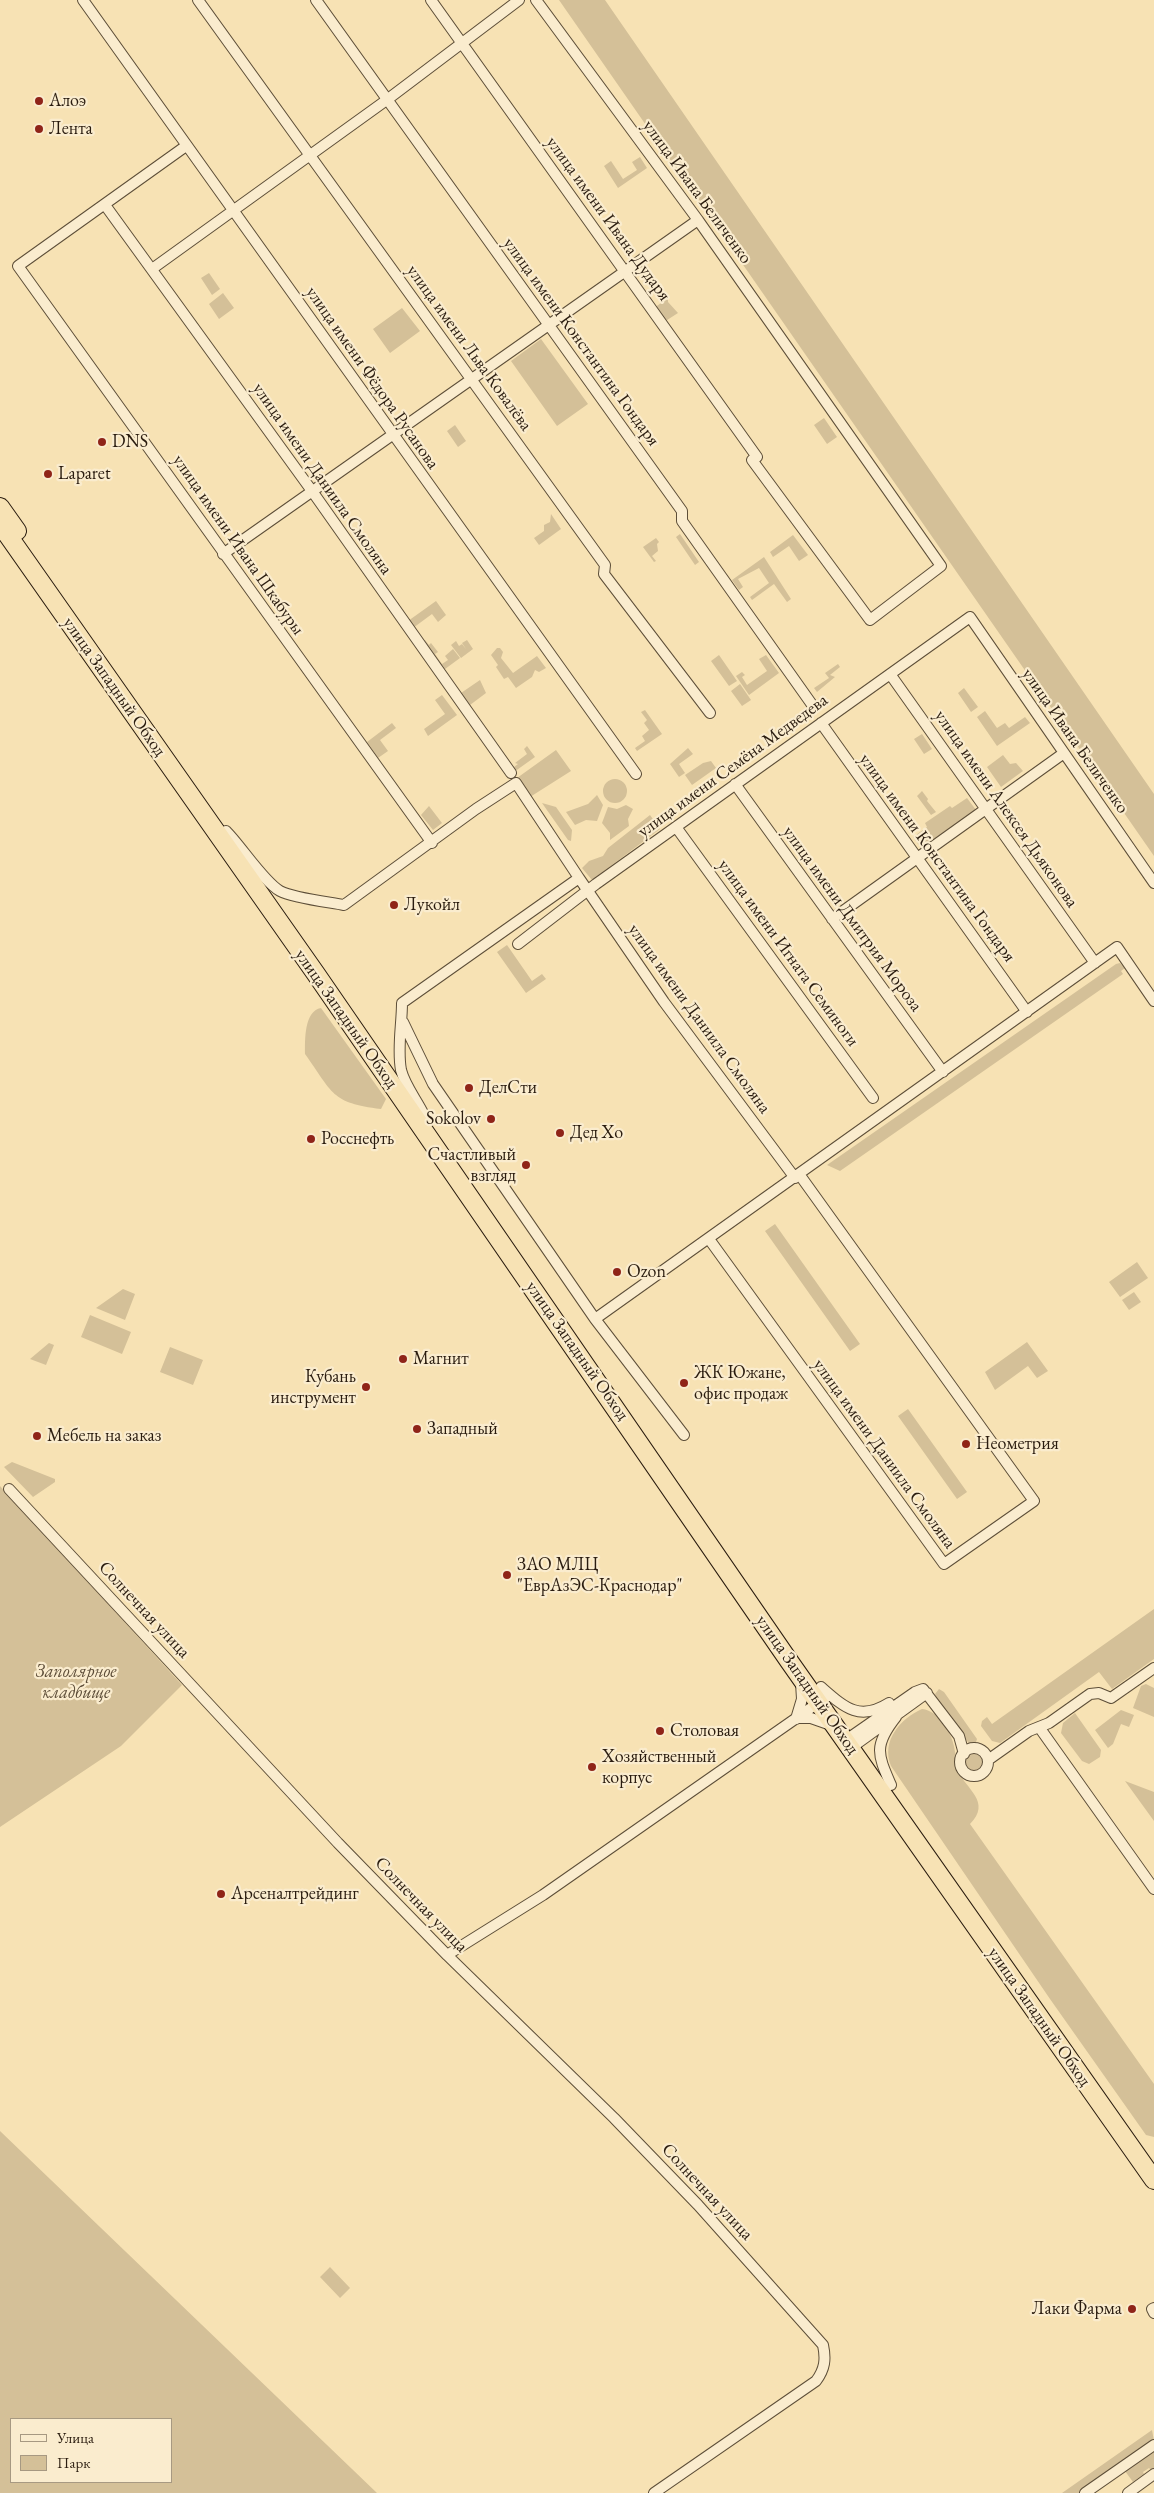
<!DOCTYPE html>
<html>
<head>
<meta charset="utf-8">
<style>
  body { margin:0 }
  #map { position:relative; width:1154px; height:2493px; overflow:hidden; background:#f7e2b4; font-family:"EB Garamond",serif }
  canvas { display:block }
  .legend { position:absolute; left:10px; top:2418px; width:162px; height:65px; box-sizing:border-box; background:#faecce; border:1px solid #a79982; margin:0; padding:6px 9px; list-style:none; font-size:15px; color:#2a1c0f }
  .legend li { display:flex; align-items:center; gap:10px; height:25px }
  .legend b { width:25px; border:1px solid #a79982 }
</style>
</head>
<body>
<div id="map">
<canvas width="1154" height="2493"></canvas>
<ul class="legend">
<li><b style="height:6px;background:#faecce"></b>Улица</li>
<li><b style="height:14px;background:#d4c098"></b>Парк</li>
</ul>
</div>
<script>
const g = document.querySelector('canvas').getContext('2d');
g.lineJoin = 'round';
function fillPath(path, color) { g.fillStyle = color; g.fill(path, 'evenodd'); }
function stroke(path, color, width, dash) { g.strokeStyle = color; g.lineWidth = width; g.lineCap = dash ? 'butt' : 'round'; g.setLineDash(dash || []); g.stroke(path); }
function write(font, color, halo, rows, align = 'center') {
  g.font = font + ' "EB Garamond",serif'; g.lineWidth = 4.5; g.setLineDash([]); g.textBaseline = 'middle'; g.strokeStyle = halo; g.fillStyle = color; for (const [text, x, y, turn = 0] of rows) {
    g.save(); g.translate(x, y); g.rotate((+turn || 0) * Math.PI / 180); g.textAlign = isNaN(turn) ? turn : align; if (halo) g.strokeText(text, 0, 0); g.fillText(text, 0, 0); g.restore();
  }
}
const green = new Path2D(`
  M559,0H605L1154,794V856Z
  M640,157L647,168L618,188L604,166L611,161L623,179L637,170L632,162Z
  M209,273L220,289L212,295L201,278Z
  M223,293L234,308L219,319L209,304Z
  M668,298V302L678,313L664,322L654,308Z
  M402,308L420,331L390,353L373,329Z
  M541,339L588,404L557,426L511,361Z
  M824,418L837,437L827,444L814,425Z
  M455,425L466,441L458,447L447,431Z
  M551,514L561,529L539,545L534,538L544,531V525L550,522Z
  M680,534L699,562L695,565L676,537Z
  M793,535L808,555L799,561L789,546L773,557L770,552Z
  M656,538L659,542L657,544L658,551L652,556L656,561L654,562L643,547Z
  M764,557L791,599L787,602L774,584L752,600L750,597L769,583L759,568L738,579L743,587L739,590L732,580Z
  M436,601L446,615L438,622L432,614L413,628L408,621Z
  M425,640L429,645L431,643L438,652L435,654L442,664L448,660L445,656L453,649L460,658L441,672L423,641Z
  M467,640L473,649L461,658L451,645L456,641L459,646L462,644L466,649L462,643Z
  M497,648H500L503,652L501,658L513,673L537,656L546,668L539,672L535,670L532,677L516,688L508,677L504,679L496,667L498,665L491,655Z
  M719,655L737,681L729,686L711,661Z
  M766,655L779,673L749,695L736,676L742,672L745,675L742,677L747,685L767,671L759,659Z
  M838,664L840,667L830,675L835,677L817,692L814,688L829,678L825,673Z
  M480,680L486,693L470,705L461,693Z
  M740,684L751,700L742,706L731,691Z
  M964,688L978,707L971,712L958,693Z
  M442,695L457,715L428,736L424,729L445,714L435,700Z
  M645,710L662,734L637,751L635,748L645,741L642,736L649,730L644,723L647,720L641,712Z
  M985,711L997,728L1005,723L1009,728L1025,717L1030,723L997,746L977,717Z
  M392,723L396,728L380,740L388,751L378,758L367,742Z
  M922,734L932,749L924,754L914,739Z
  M527,746L535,757L514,772V767L518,764L515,763L527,754L524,749Z
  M688,748L693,754L679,764L685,773L679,777L670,764Z
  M556,750L571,771L530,797L517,778Z
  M1003,755L1010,764L1016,763L1023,771L1001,787L987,767Z
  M711,761L716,768L692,785L685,775L703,763Z
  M603 791a12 12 0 1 1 24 0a12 12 0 1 1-24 0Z
  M922,791L928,799L927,801L936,812L931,815L917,796Z
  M597,795L603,805L597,821L586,820L575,825L566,812L588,804Z
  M967,798L976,810L921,848L913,837L927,827L925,823L950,806L952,808Z
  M542,803L556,807L572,830L571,841L568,840Z
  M626,805L633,809L628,819L629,826L610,840V833L602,823L608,807L617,809Z
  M429,806L442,823L433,830L421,815Z
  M650,815L660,829L592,880L582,868L589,861L603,856L608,848Z
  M507,945L532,981L542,974L546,979L526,993L497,952Z
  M1120,963L1125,968L1121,971L1123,974L840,1171L827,1165L1116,964Z
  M321,1008L386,1099L381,1109C331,1103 333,1093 305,1054C305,1040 304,1011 321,1008Z
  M775,1224L860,1344L850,1351L765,1231Z
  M1137,1262L1148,1278L1120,1297L1109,1282Z
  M123,1289L135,1294L125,1320L96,1308Z
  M1134,1292L1141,1302L1129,1310L1122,1300Z
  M90,1315L131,1332L122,1354L81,1337Z
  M1027,1342L1048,1371L1037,1378L1028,1366L995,1390L985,1372Z
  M49,1343L54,1345L46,1365L30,1359Z
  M170,1347L203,1360L193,1385L160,1372Z
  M908,1409L967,1492L957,1499L898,1416Z
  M12,1462L55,1479V1482L33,1497L4,1467Z
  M0,1486L182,1685L121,1746L0,1827Z
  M1154,1609V1659L1112,1689L1099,1672L1000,1743L992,1741L981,1726L982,1721L987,1717L992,1724Z
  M1146,1684L1154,1688V1717L1133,1708L1141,1686Z
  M939,1689L944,1692L977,1739L975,1745H970L936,1698L935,1694Z
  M922,1709C940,1711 953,1734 955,1752C956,1758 955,1765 958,1771C966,1789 992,1802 970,1824L1154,2084V2137L1146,2135L1050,1999L891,1766C881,1741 900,1719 922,1709Z
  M1121,1710L1134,1715L1129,1727L1121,1724L1113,1744L1108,1748L1095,1730Z
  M1075,1713L1101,1750L1100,1757L1089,1764L1082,1761L1061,1733L1063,1723Z
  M965 1762a9 9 0 1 1 18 0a9 9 0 1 1-18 0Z
  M1125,1781L1154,1792V1821Z
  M0,2131L377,2493H0ZM11,2419H171V2482H11Z
  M330,2267L350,2288L340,2298L320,2277Z
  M1152,2430L1154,2441L1081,2493H1062Z
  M1154,2451V2468L1151,2470L1149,2468L1143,2472L1144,2474L1133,2482L1125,2471Z`);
const minor = new Path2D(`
  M83,0L636,774
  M198,0L605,565L604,574L710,713
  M316,0L682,511V521L813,706
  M431,0L757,457
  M536,0L698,220L941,566L870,620L752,460
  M186,146L18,266L432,843
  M105,205L312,491L511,773
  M152,269L388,99L519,0
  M223,554L698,220
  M890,674L1095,963
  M821,723L1027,1012
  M735,784L943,1072
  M676,827L873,1098
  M226,831C241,846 264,882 280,891C293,898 328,902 344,905L476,809L516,783L579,878L402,1003C402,1024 397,1049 401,1070C405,1086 417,1100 424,1115
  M579,878L664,1002L795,1178
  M832,919L1064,753
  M518,944L596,884L970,617L1154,883
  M403,1022L433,1084L595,1319L684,1435
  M709,1239L944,1564L1034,1501L799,1174
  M595,1319L1117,947L1154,1001
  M9,1489L338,1843L447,1955L614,2118L698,2205L823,2345C826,2359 825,2369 816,2381L654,2493
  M821,1687C844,1707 859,1722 889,1703
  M797,1718H811L831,1725
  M796,1719L802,1699L801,1683
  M1039,1727L1154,1889
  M846,1740L915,1692L923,1689L959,1736L964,1754
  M851,1748L927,1693
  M960 1762a14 14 0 1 1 28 0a14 14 0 1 1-28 0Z
  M988,1760L1029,1731L1049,1723L1090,1694L1099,1693L1111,1698L1154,1668
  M891,1785C878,1755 873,1746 896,1717
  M447,1955L543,1895L828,1696
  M1154,2308L1152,2309L1154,2313
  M1085,2493L1154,2445
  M1128,2493L1154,2474`);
const trunk = new Path2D(`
  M0,507L17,531
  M0,524L316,974L789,1661L1154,2180`);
const markers = [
  [39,101,5,"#8f2418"],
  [39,129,5,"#8f2418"],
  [102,442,5,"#8f2418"],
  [48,474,5,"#8f2418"],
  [394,905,5,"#8f2418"],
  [469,1088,5,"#8f2418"],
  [491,1119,5,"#8f2418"],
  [560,1133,5,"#8f2418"],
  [311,1139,5,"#8f2418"],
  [526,1165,5,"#8f2418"],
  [617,1272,5,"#8f2418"],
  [403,1359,5,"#8f2418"],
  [684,1383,5,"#8f2418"],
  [366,1387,5,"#8f2418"],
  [417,1429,5,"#8f2418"],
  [37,1436,5,"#8f2418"],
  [966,1444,5,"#8f2418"],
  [507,1575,5,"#8f2418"],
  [660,1731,5,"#8f2418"],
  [592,1767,5,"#8f2418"],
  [221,1894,5,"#8f2418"],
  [1132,2309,5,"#8f2418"]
];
const poiNames = [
  ["Алоэ",49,101],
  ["Лента",49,129],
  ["DNS",112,442],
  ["Laparet",58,474],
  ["Лукойл",404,905],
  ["ДелСти",479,1088],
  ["Sokolov",481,1119,"right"],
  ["Дед Хо",570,1133],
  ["Росснефть",321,1139],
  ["Счастливый",516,1155,"right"],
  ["взгляд",516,1176,"right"],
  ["Ozon",627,1272],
  ["Магнит",413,1359],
  ["ЖК Южане,",694,1373],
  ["офис продаж",694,1394],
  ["Кубань",356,1377,"right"],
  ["инструмент",356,1398,"right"],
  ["Западный",427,1429],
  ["Мебель на заказ",47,1436],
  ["Неометрия",976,1444],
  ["ЗАО МЛЦ",517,1565],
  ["\"ЕврАзЭС-Краснодар\"",517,1586],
  ["Столовая",670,1731],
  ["Хозяйственный",602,1757],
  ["корпус",602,1778],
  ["Арсеналтрейдинг",231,1894],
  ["Лаки Фарма",1122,2309,"right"]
];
const streetNames = [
  ["улица Ивана Беличенко",697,192,54],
  ["улица имени Ивана Дударя",608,219,54],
  ["улица имени Константина Гондаря",581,342,54],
  ["улица имени Льва Ковалёва",469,348,54],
  ["улица имени Фёдора Русанова",372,378,55],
  ["улица имени Даниила Смоляна",322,479,55],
  ["улица имени Ивана Шкабуры",238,545,55],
  ["улица Западный Обход",114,687,55],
  ["улица Ивана Беличенко",1075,741,55],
  ["улица имени Семёна Медведева",733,766,-36],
  ["улица имени Алексея Дьяконова",1006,809,55],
  ["улица имени Константина Гондаря",937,858,54],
  ["улица имени Дмитрия Мороза",852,919,54],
  ["улица имени Игната Семиноги",788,953,54],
  ["улица Западный Обход",346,1019,55],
  ["улица имени Даниила Смоляна",699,1019,54],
  ["улица Западный Обход",577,1351,55],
  ["улица имени Даниила Смоляна",884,1454,54],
  ["Солнечная улица",144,1610,47],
  ["улица Западный Обход",807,1685,55],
  ["Солнечная улица",421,1905,46],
  ["улица Западный Обход",1039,2017,55],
  ["Солнечная улица",707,2192,47]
];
const parkNames = [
  ["Заполярное",76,1672],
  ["кладбище",76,1693]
];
fillPath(green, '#d4c098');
stroke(minor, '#5d4e38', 12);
stroke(trunk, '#2a1c0f', 20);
stroke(minor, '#faecce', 10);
stroke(trunk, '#f7e2b4', 18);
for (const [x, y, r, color] of markers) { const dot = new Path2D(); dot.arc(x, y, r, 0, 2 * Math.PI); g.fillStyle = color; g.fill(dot); stroke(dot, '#faecce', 2); }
write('18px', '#2a1c0f', '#faecce', poiNames, 'left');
write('18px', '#2a1c0f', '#faecce', streetNames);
write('italic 18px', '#5d4d38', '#faecce', parkNames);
</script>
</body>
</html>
